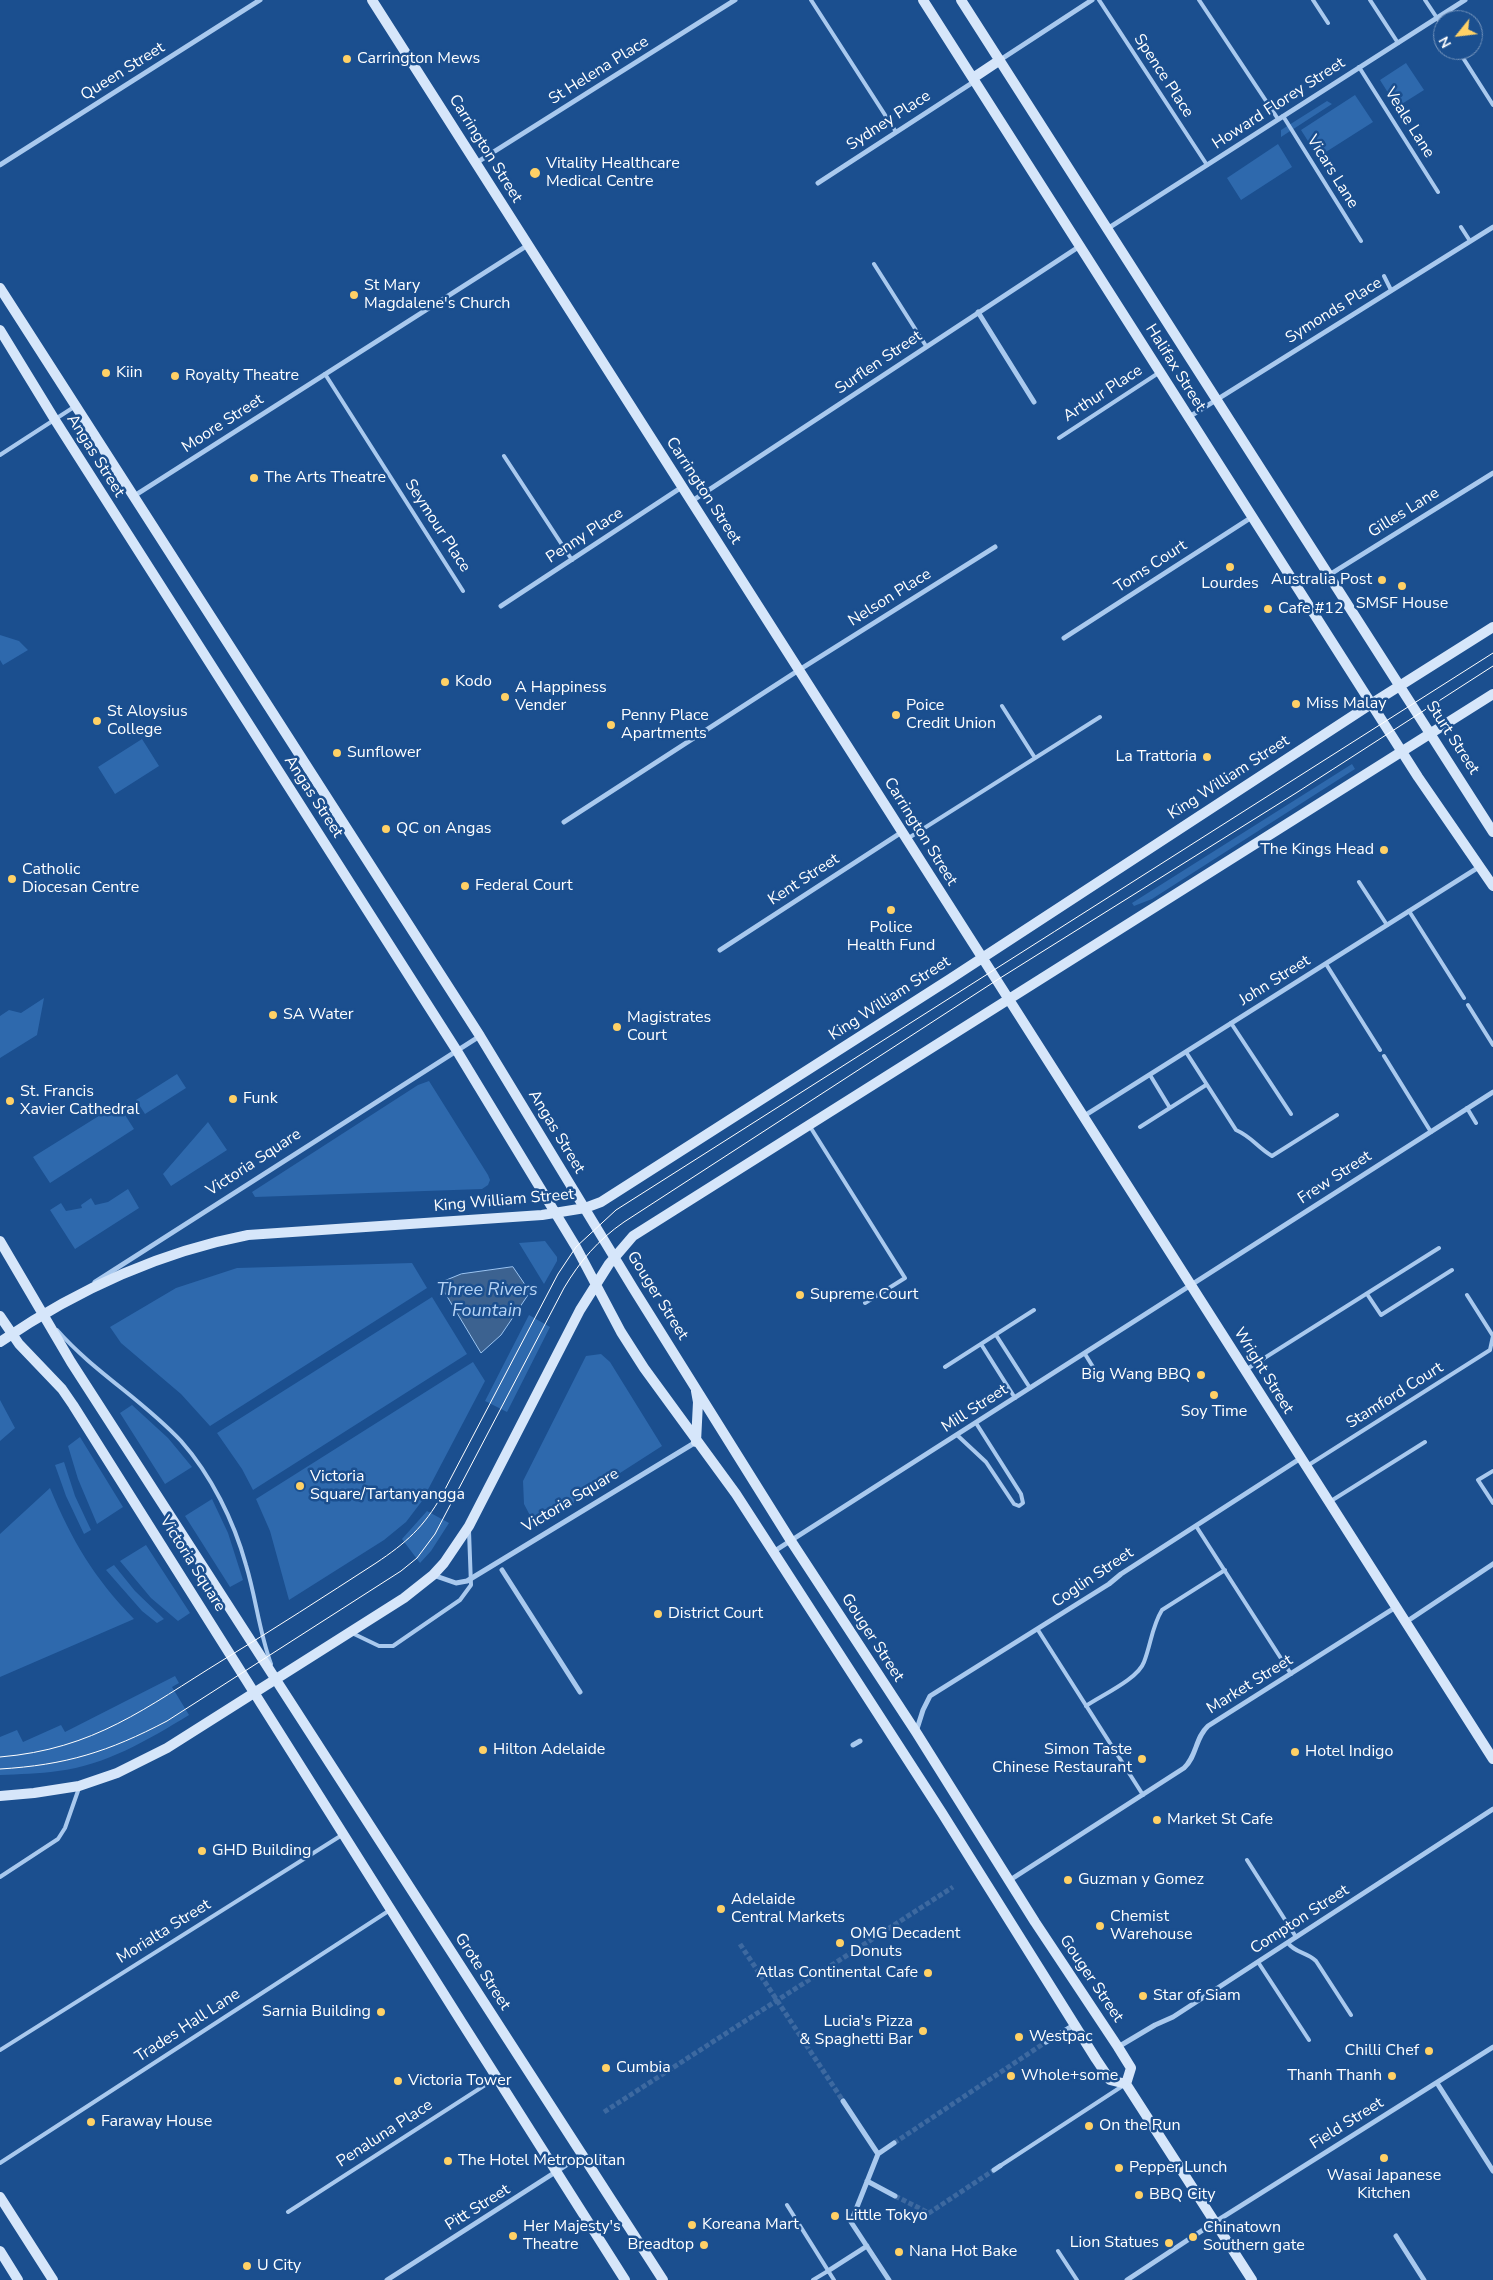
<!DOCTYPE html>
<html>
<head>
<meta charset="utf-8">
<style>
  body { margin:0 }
  #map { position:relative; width:1493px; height:2280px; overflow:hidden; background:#1b4f8f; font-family:"Nunito Sans",sans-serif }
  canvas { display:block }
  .north { position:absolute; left:1433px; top:10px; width:50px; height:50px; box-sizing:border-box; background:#1b4f8f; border:1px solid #7695bc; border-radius:50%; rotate:241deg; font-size:14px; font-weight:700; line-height:20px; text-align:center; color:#fff }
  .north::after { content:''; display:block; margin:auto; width:18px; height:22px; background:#ffd166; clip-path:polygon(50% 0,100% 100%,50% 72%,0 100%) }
</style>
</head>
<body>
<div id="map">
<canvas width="1493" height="2280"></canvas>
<div class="north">N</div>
</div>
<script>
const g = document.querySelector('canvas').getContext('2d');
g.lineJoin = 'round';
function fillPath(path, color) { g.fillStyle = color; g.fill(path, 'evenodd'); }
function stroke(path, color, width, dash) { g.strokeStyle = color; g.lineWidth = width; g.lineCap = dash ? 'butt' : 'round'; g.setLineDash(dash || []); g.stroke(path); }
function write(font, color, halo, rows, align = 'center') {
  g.font = font + ' "Nunito Sans",sans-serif'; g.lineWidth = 5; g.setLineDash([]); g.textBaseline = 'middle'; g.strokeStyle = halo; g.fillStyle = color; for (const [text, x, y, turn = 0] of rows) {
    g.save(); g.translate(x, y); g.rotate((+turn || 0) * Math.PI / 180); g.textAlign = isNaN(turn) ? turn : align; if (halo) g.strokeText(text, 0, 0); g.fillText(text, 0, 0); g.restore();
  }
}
const green = new Path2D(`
  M1406,63L1424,90L1397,107L1380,80Z
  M1355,95L1373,122L1318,157L1301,130Z
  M1327,101L1332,104L1281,137V130Z
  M1278,144L1292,167L1241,200L1227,178Z
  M0,635L19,641L28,650L3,665L0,660Z
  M142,739L159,766L115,794L98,767Z
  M1352,764L1355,769L1152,899L1134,906L1132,903Z
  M44,998L37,1035L0,1058V1016L9,1010L21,1013Z
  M177,1074L186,1088L145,1114L136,1100Z
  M429,1081L488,1175L490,1180L488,1185L482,1189L255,1197L252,1192L418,1085Z
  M118,1104L134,1129L50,1183L33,1157Z
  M208,1122L227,1150L171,1186L163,1174Z
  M128,1189L139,1208L75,1249L50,1210L61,1203L66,1211L82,1208L81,1205L91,1198L95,1205L108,1202Z
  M545,1241L557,1257V1261L544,1284L519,1243Z
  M412,1263L427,1288L210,1426L181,1394L121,1343L110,1327L176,1288L237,1268Z
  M432,1297L467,1354L253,1490L242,1469L217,1433Z
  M529,1315L550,1327L507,1412L485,1401Z
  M601,1354L610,1362L662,1446L536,1527L524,1504L523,1481L586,1356Z
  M473,1362L485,1381L422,1501L406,1522L384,1540L289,1600L270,1531L256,1499Z
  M0,1400L15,1428L0,1441Z
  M132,1405L168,1438L192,1467L165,1484L120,1413Z
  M80,1437L123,1507L97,1524L78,1479L68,1446Z
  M64,1462L75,1496L91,1530L84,1534L66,1496L55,1465Z
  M50,1488C72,1541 94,1578 134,1619L0,1677V1534Z
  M212,1499L228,1533L243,1580L230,1587L185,1516Z
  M427,1511L449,1523L431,1551L420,1563L402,1539Z
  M146,1545L190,1613L178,1621L151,1598L120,1561Z
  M114,1565L135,1591L164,1619L157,1623L142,1611L106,1570Z
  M175,1676L179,1683L172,1687L189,1715C148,1740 106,1765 58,1771C39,1774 19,1774 0,1775V1737L17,1730L23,1742L61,1725L65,1732Z`);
const water = new Path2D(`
  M513,1267L530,1292L501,1335L481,1353L439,1283L461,1274Z`);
const streetTunnel = new Path2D(`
  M740,1944L843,2101
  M604,2112L953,1887
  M894,2143L1046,2042
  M895,2196L929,2213L994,2170`);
const lane = new Path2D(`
  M811,0L896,132
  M1099,0L1207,165
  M1199,0L1278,119
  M1313,0L1328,23
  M1370,0L1398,43
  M1425,0L1443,27
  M1458,50L1493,105
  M1359,67L1438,192
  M1283,116L1361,241
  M1461,227L1470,241
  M874,264L926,346
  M1384,276L1391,290
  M325,374L463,591
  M1059,438L1160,372
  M0,455L74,407
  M504,456L572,560
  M1002,706L1035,758
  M907,839L1100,717
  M1359,882L1387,925
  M1409,911L1464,998
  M1326,964L1380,1050
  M1468,1005L1493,1045
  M1231,1023L1291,1114
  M1186,1052L1236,1130C1252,1137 1257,1147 1272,1156L1337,1115
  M1384,1056L1431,1132
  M1150,1075L1170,1108
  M1467,1108L1476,1123
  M809,1125L905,1278L865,1303
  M1140,1127L1206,1085
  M1367,1294L1381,1315L1452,1270
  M57,1330C94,1372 143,1400 181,1441C211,1475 234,1521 246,1565C256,1598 259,1631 271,1664
  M996,1335L1030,1388
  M981,1344L1015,1398
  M1085,1354L1093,1367
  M945,1367L1034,1310
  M1247,1369L1439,1248
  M957,1435L986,1462L1014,1504L1019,1506L1023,1503L1021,1494L976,1423
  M1307,1466L1490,1350L1493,1336L1467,1295
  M1493,1471L1478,1480L1493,1503
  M1331,1501L1425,1442
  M1196,1526L1291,1674
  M1038,1630L1143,1795
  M352,1633L379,1646H393L460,1600L471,1585L469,1531
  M1086,1706C1102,1695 1138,1679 1144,1662C1151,1644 1152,1626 1162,1610L1225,1570
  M1247,1860L1296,1937
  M0,1877L58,1839L65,1828L79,1788
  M1288,1943C1295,1953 1307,1952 1316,1961L1351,2015
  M1258,1962L1309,2040
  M0,2050L342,1835
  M0,2163L390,1910
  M1000,2166L1124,2085
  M787,2205L834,2280
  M288,2212L496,2078
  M1058,2251L1077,2280
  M813,2280L828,2271`);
const street = new Path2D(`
  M1000,60L1092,0
  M476,163L735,0
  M0,165L260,0
  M818,183L975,81
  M1107,229L1465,0
  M978,312L1034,402
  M1189,417L1493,227
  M134,496L528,245
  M692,501L1080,246
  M1329,575L1493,473
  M501,606L682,487
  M1064,638L1252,517
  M564,822L799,670L995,547
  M720,950L902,832
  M1084,1116L1479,867
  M95,1282L480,1036
  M773,1552L1493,1092
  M502,1570L580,1692
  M433,1575L456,1583L467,1581L696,1442
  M1406,1622L1493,1564
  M916,1732L923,1710L930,1696L1109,1584L1121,1574L1301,1458
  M853,1745L860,1741
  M1010,1880L1184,1768C1197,1756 1195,1738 1208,1726L1396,1607
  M1046,2042L1074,2025
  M1118,2047L1155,2025L1173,2017L1493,1809
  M1437,2083L1493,2171
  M843,2101L878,2154L851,2222L889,2280
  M878,2154L894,2143
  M994,2170L1000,2166
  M867,2181L895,2196
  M1396,2236L1424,2280
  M828,2271L867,2246
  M387,2280L582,2155
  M1127,2280L1215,2222L1493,2047`);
const secondary = new Path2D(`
  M372,0L1493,1759
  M923,0L1418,777L1493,886
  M961,0L1493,832
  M973,78L1000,60
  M0,288L480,1036L633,1288L791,1541L916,1732L1035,1922L1118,2047L1131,2068L1126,2084
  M0,330L55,420L457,1051L576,1247L621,1332L644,1368L736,1494L942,1813L1096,2059L1110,2080L1126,2084L1252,2280
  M0,1241L71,1362L663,2280
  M0,1316L19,1344L62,1389L73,1405C257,1697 440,1989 625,2280
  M0,1342C75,1291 160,1252 248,1235L542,1215L585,1208L601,1202L950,979L1371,704L1493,627
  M696,1391L698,1402L696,1442
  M0,1796L34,1793L79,1786L117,1773L167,1748L404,1598L433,1575L444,1563L469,1526L580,1310L609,1264L633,1236L1493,694
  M0,2197L53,2280
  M0,2251L18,2280`);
const tram = new Path2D(`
  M0,1757C95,1749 145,1708 223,1660C274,1629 325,1596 376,1563C406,1543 424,1527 442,1495L558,1274L576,1247L616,1210C908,1024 1201,839 1493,653
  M0,1769C66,1765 108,1752 167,1721L401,1571L417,1558L435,1534L564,1288C580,1261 598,1240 624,1222L997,980L1296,793L1493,666`);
const markers = [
  [347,59,5,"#ffd166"],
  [535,173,6,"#ffd166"],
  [354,295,5,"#ffd166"],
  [106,373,5,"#ffd166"],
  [175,376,5,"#ffd166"],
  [254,478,5,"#ffd166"],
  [1230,567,5,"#ffd166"],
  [1382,580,5,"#ffd166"],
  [1402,586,5,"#ffd166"],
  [1268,609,5,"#ffd166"],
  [445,682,5,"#ffd166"],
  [505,697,5,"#ffd166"],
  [1296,704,5,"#ffd166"],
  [896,715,5,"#ffd166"],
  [97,721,5,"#ffd166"],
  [611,725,5,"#ffd166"],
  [337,753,5,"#ffd166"],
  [1207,757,5,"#ffd166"],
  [386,829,5,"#ffd166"],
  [1384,850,5,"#ffd166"],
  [12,879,5,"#ffd166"],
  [465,886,5,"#ffd166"],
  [891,910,5,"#ffd166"],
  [273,1015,5,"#ffd166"],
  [617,1027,5,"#ffd166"],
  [233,1099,5,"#ffd166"],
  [10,1101,5,"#ffd166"],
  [800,1295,5,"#ffd166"],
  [1201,1375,5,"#ffd166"],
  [1214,1395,5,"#ffd166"],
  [300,1486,5,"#ffd166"],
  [658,1614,5,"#ffd166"],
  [483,1750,5,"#ffd166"],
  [1295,1752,5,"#ffd166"],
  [1142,1759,5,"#ffd166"],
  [1157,1820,5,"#ffd166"],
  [202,1851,5,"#ffd166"],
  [1068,1880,5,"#ffd166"],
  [721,1909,5,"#ffd166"],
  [1100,1926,5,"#ffd166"],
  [840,1943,5,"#ffd166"],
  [928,1973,5,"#ffd166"],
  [1143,1996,5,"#ffd166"],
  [381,2012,5,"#ffd166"],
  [923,2031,5,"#ffd166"],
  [1019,2037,5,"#ffd166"],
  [1429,2051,5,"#ffd166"],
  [606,2068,5,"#ffd166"],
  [1011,2076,5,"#ffd166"],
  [1392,2076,5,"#ffd166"],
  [398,2081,5,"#ffd166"],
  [91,2122,5,"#ffd166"],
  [1089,2126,5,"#ffd166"],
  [1384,2158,5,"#ffd166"],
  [448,2161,5,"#ffd166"],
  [1119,2168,5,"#ffd166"],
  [1139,2195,5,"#ffd166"],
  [835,2216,5,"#ffd166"],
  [692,2225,5,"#ffd166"],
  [513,2236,5,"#ffd166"],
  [1193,2237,5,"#ffd166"],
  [1169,2243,5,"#ffd166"],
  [704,2245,5,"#ffd166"],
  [899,2252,5,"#ffd166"],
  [247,2266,5,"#ffd166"]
];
const poiNames = [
  ["Carrington Mews",357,59],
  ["Vitality Healthcare",546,164],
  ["Medical Centre",546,182],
  ["St Mary",364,286],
  ["Magdalene's Church",364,304],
  ["Kiin",116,373],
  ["Royalty Theatre",185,376],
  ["The Arts Theatre",264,478],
  ["Australia Post",1372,580,"right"],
  ["Lourdes",1230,584,"center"],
  ["SMSF House",1402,604,"center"],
  ["Cafe #12",1278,609],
  ["Kodo",455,682],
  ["A Happiness",515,688],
  ["Vender",515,706],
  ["Miss Malay",1306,704],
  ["Poice",906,706],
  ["Credit Union",906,724],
  ["St Aloysius",107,712],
  ["College",107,730],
  ["Penny Place",621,716],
  ["Apartments",621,734],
  ["Sunflower",347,753],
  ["La Trattoria",1197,757,"right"],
  ["QC on Angas",396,829],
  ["The Kings Head",1374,850,"right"],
  ["Catholic",22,870],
  ["Diocesan Centre",22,888],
  ["Federal Court",475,886],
  ["Police",891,928,"center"],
  ["Health Fund",891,946,"center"],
  ["SA Water",283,1015],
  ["Magistrates",627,1018],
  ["Court",627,1036],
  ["St. Francis",20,1092],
  ["Xavier Cathedral",20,1110],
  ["Funk",243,1099],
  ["Supreme Court",810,1295],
  ["Big Wang BBQ",1191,1375,"right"],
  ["Soy Time",1214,1412,"center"],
  ["Victoria",310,1477],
  ["Square/Tartanyangga",310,1495],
  ["District Court",668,1614],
  ["Hilton Adelaide",493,1750],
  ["Simon Taste",1132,1750,"right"],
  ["Chinese Restaurant",1132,1768,"right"],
  ["Hotel Indigo",1305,1752],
  ["Market St Cafe",1167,1820],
  ["GHD Building",212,1851],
  ["Guzman y Gomez",1078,1880],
  ["Adelaide",731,1900],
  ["Central Markets",731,1918],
  ["Chemist",1110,1917],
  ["Warehouse",1110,1935],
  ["OMG Decadent",850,1934],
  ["Donuts",850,1952],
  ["Atlas Continental Cafe",918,1973,"right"],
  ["Star of Siam",1153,1996],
  ["Sarnia Building",371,2012,"right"],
  ["Lucia's Pizza",913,2022,"right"],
  ["& Spaghetti Bar",913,2040,"right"],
  ["Westpac",1029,2037],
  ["Chilli Chef",1419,2051,"right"],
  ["Cumbia",616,2068],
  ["Whole+some",1021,2076],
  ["Thanh Thanh",1382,2076,"right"],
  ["Victoria Tower",408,2081],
  ["Faraway House",101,2122],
  ["On the Run",1099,2126],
  ["The Hotel Metropolitan",458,2161],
  ["Pepper Lunch",1129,2168],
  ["Wasai Japanese",1384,2176,"center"],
  ["Kitchen",1384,2194,"center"],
  ["BBQ City",1149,2195],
  ["Little Tokyo",845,2216],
  ["Koreana Mart",702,2225],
  ["Her Majesty's",523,2227],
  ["Theatre",523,2245],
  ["Chinatown",1203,2228],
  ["Southern gate",1203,2246],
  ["Lion Statues",1159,2243,"right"],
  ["Breadtop",694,2245,"right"],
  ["Nana Hot Bake",909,2252],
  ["U City",257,2266]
];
const streetNames = [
  ["St Helena Place",599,71,-32],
  ["Queen Street",123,72,-32],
  ["Spence Place",1163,76,57],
  ["Howard Florey Street",1279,104,-33],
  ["Sydney Place",889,121,-33],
  ["Veale Lane",1409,123,58],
  ["Carrington Street",485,149,58],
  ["Vicars Lane",1332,172,58],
  ["Symonds Place",1334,311,-32],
  ["Surflen Street",879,363,-34],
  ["Halifax Street",1175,368,58],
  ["Arthur Place",1103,394,-33],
  ["Moore Street",223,424,-33],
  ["Angas Street",95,456,58],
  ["Carrington Street",703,491,57],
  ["Gilles Lane",1404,513,-32],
  ["Seymour Place",437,526,57],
  ["Penny Place",585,536,-33],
  ["Toms Court",1151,567,-33],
  ["Nelson Place",890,598,-32],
  ["Sturt Street",1452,738,57],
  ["King William Street",1229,778,-33],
  ["Angas Street",313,797,57],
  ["Carrington Street",920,832,58],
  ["Kent Street",804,880,-33],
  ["John Street",1275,981,-32],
  ["King William Street",890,999,-33],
  ["Angas Street",556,1132,59],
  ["Victoria Square",254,1163,-33],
  ["Frew Street",1335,1178,-33],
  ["King William Street",504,1201,-5],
  ["Gouger Street",657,1296,58],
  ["Wright Street",1263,1371,58],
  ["Stamford Court",1395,1396,-32],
  ["Mill Street",975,1409,-33],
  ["Victoria Square",571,1501,-31],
  ["Victoria Square",192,1564,58],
  ["Coglin Street",1093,1578,-34],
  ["Gouger Street",872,1638,57],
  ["Market Street",1250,1685,-32],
  ["Compton Street",1300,1920,-33],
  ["Morialta Street",164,1932,-32],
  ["Grote Street",482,1972,57],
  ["Gouger Street",1091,1979,56],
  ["Trades Hall Lane",188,2026,-33],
  ["Field Street",1347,2124,-32],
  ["Penaluna Place",385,2134,-33],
  ["Pitt Street",478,2208,-32]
];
const waterNames = [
  ["Three Rivers",487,1291],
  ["Fountain",487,1312]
];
fillPath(green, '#2e69ad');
fillPath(water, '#3c6290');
stroke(water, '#9cc4f0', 1);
stroke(streetTunnel, '#3d69a0', 5, [5, 2.5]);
stroke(lane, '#a9c9ee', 4);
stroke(street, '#a9c9ee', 5);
stroke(secondary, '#d6e6fa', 10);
stroke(tram, '#fff', 1);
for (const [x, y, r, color] of markers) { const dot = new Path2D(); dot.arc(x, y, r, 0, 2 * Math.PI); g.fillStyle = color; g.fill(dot); stroke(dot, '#1b4f8f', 2); }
write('16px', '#fff', '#1b4f8f', poiNames, 'left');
write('16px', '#fff', '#1b4f8f', streetNames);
write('italic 18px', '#b5d3f5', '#1b4f8f', waterNames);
</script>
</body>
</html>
